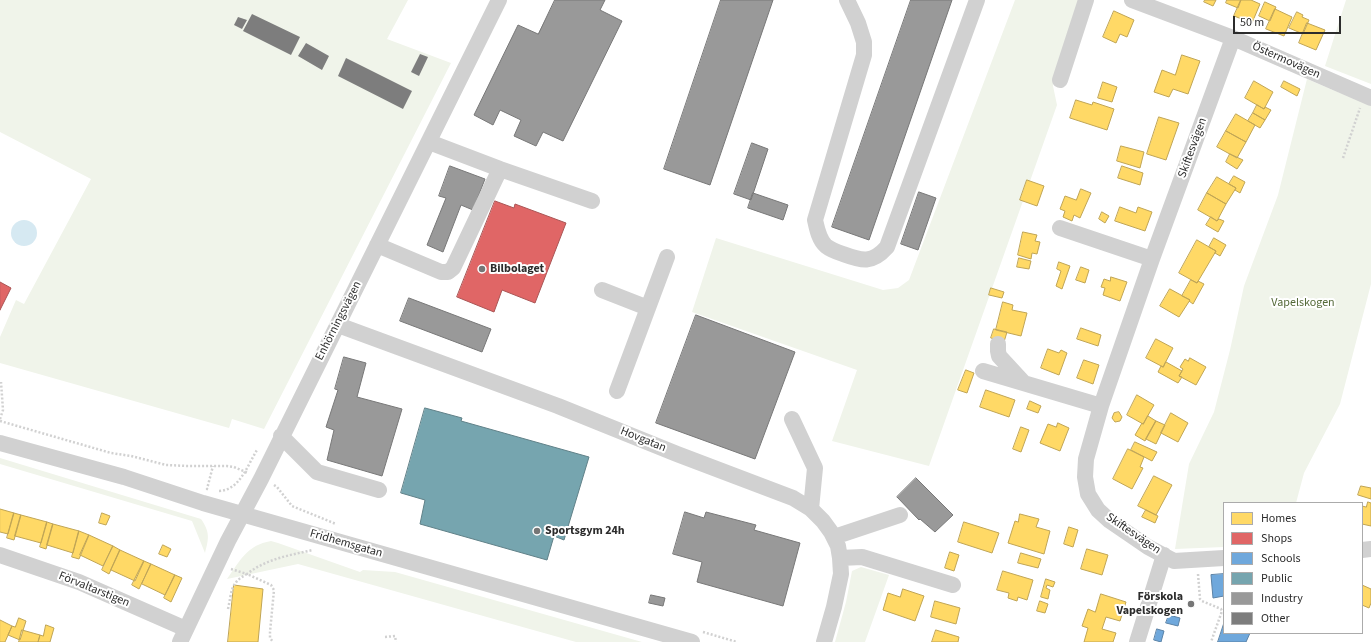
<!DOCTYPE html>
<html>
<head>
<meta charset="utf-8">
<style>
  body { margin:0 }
  #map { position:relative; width:1371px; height:642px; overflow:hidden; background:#fff; font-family:"Source Sans 3",sans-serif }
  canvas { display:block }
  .legend { position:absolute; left:1223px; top:502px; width:140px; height:132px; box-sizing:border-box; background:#fff; border:1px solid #ababab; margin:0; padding:5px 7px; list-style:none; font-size:12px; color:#2c2c2c }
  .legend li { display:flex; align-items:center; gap:8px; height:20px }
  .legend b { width:20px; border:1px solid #ababab }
  .scale { position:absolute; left:1233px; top:16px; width:108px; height:18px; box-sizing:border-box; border:2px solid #2c2c2c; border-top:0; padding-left:5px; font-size:12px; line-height:14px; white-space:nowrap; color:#2c2c2c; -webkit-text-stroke:3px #fff; paint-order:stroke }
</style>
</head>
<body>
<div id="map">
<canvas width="1371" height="642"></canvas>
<ul class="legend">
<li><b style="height:11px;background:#ffd966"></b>Homes</li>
<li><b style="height:11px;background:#e06666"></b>Shops</li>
<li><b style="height:11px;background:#6fa8dc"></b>Schools</li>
<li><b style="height:11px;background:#76a5af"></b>Public</li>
<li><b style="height:11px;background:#999"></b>Industry</li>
<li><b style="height:11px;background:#7d7d7d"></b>Other</li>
</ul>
<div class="scale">50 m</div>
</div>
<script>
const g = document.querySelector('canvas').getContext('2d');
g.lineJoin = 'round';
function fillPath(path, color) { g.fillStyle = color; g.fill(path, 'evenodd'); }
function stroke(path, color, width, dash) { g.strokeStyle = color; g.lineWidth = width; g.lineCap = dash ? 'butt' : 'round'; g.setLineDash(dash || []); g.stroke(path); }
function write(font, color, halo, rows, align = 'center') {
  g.font = font + ' "Source Sans 3",sans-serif'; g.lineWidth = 4; g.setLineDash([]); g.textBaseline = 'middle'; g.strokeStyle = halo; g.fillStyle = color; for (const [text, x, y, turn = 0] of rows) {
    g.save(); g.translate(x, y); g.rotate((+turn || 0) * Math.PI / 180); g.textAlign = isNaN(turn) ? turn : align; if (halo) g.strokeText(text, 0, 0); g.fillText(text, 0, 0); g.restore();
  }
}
const green = new Path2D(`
  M0,0H408L387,39L451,63L264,429L232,419L229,428L0,363V337L16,300L24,304L91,179L0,132Z
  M1015,0H1081L1053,86L1057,105L929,466L832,441L857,370L692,312L716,238L883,290L898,288L909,280Z
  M1346,0H1371V84L1325,66Z
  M1307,79L1371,106V284L1340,404L1304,473L1296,503H1224V547L1175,549L1189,464L1214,412L1230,350L1244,286L1278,195Z
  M0,458L201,519C210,532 209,538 205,553L192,521L0,464Z
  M271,541L278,543L360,572L363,570L395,572L642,642H576L298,564L227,579C240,561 247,545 271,541Z
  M861,567L889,575L865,642H835L846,602L852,571Z`);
const water = new Path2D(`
  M11 233a13 13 0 1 1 26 0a13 13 0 1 1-26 0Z`);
const homes = new Path2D(`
  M1205,0H1216L1213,6L1204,2Z
  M1227,0H1241L1238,8L1226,3Z
  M1241,0H1251L1260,4L1252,23L1234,16Z
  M1265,2L1276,7L1270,21L1259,16Z
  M1275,9L1292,17L1284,36L1266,29Z
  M1114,11L1134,20L1127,37L1120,34L1116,43L1103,37Z
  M1297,12L1303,15L1302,17L1309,20L1303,34L1289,28Z
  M1307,23L1325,30L1316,50L1299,43Z
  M1182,55L1200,61L1188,94L1173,89L1169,97L1154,92L1162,70L1175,75Z
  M1254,81L1273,92L1264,109L1245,98Z
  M1284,81L1300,89L1297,96L1281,87Z
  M1103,82L1117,87L1112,102L1098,98Z
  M1076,100L1092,105L1093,102L1114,109L1107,130L1070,118Z
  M1257,105L1264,109L1265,107L1271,110L1265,120L1253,113Z
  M1253,113L1265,120L1260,128L1248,121Z
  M1236,114L1255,125L1246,142L1226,131Z
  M1159,117L1179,123L1166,160L1147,154Z
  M1226,131L1246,142L1237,158L1217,147Z
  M1121,146L1144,152L1140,168L1117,161Z
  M1230,154L1243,160L1237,169L1226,162Z
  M1122,166L1143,173L1140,185L1118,178Z
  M1234,176L1245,182L1240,193L1235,190L1236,188L1229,184Z
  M1217,177L1236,188L1226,204L1207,193Z
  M1027,180L1044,186L1037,206L1020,200Z
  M1081,189L1091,193L1080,218L1074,215L1072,221L1063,217L1065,211L1060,209L1065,196L1076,200Z
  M1207,193L1226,204L1217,221L1198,210Z
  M1120,207L1136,213L1138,207L1152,212L1145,231L1115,221Z
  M1102,212L1109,216L1105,223L1099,219Z
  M1211,217L1217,221L1219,219L1224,221L1218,232L1206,225Z
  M1023,232L1037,235L1035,241L1040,242L1037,254L1032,253L1031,259L1018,255Z
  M1214,238L1226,245L1220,256L1215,253L1216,251L1209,247Z
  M1197,240L1216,251L1197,283L1179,273Z
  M1019,258L1031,261L1029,269L1017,267Z
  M1059,262L1070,266L1062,289L1056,286L1061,271L1057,269Z
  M1081,267L1089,270L1085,283L1076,280Z
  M1111,277L1127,282L1120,301L1103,295L1105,288L1101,287L1104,279L1110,281Z
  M1191,280L1197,283L1198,281L1204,284L1193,304L1189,301L1190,300L1182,296Z
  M991,288L1004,292L1002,298L989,295Z
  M1170,289L1190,300L1179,317L1160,306Z
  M1003,302L1013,305L1012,310L1027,313L1021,336L996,330Z
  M1081,328L1101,335L1098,346L1077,339Z
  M994,329L1007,332L1004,342L991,338Z
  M1156,339L1173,348L1163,367L1146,358Z
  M1048,349L1059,353L1061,350L1067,353L1059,375L1041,368Z
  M1190,358L1206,367L1196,385L1179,376L1183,369L1180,367L1185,359L1188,361Z
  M1084,360L1099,365L1093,384L1077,378Z
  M1166,362L1182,371L1179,376L1182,377L1178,383L1158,372L1161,366L1163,367Z
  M966,370L974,373L967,393L958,390Z
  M986,390L1015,400L1009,417L980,407Z
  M1137,395L1154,405L1143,424L1127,415Z
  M1030,401L1041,406L1038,413L1027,409Z
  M1119,412L1122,417L1120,421L1115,422L1112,418L1114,413Z
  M1171,413L1188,423L1178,442L1161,433Z
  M1148,416L1156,421L1145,441L1135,435L1142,423L1143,424Z
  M1156,421L1165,425L1156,444L1146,439Z
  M1058,423L1069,428L1060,451L1040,443L1048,424L1056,427Z
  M1021,427L1029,430L1021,452L1013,449Z
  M1135,442L1157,452L1152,461L1131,450Z
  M1128,449L1144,457L1140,467L1143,468L1132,489L1113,479Z
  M1154,476L1172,485L1156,515L1138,506Z
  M1361,486L1371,488V499L1358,495Z
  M1368,502L1371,503V526L1362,524V506L1366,507Z
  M0,509L14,513L8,534L0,532Z
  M1146,510L1158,516L1155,523L1142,517Z
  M14,513L21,515L14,540L7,538Z
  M102,513L110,516L106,525L99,523Z
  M1020,514L1039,519L1036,527L1050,531L1044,554L1008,543L1015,521L1018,522Z
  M21,515L47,522L41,543L15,536Z
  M47,522L53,524L46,549L40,547Z
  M964,522L999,533L992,553L958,542Z
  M53,524L79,531L73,553L47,545Z
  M1069,527L1078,530L1073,547L1064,544Z
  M79,531L89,535L79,559L72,557Z
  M89,535L113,546L103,566L80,555Z
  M163,545L171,549L167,557L159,554Z
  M113,546L120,550L109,574L102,570Z
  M1087,549L1108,555L1102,575L1081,569Z
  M120,550L144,561L135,581L111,570Z
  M950,552L959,555L954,571L945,568Z
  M1021,553L1041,559L1038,568L1018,563Z
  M144,561L151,564L139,589L132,585Z
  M151,564L175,575L165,595L142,584Z
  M1003,571L1033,580L1027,600L1018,597L1017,601L1008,598L1009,593L997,590Z
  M175,575L182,578L171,602L164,598Z
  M1046,579L1055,582L1053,587L1047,585L1046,588L1050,590L1048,599L1041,597Z
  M234,585L263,589L258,642H228Z
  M1362,585L1371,589V603L1369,608L1362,605Z
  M903,589L924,596L915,621L883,610L888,593L900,597Z
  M1101,594L1126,602L1120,621L1106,617L1102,629L1116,633L1113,642H1084L1088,628L1082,626L1088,609L1095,612Z
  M935,601L960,608L956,624L931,617Z
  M1040,601L1048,604L1045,613L1037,611Z
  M19,618L26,621L20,640L8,635L12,626L15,627Z
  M0,620L12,626L5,642H0Z
  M46,625L54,628L50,642H38L40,635L43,636Z
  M22,630L40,635L38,642H19Z
  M936,630L959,637L958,642H932Z`);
const shops = new Path2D(`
  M495,201L514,208L515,204L566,223L535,303L502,290L494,312L457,297Z
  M0,282L11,288L0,310Z`);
const schools = new Path2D(`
  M1224,574V596L1213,598L1211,575Z
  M1169,615L1180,618L1178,626L1166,623Z
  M1224,623V633H1250L1246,642H1218Z
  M1157,629L1164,631L1161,642L1154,640Z`);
const public = new Path2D(`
  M425,408L462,418L461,421L589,457L564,540L554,536L547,560L420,524L425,500L401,493Z`);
const industry = new Path2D(`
  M555,0H605L600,10L622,21L563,141L543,132L536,146L514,136L521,120L500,110L493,125L474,115L518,25L538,34Z
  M721,0H773L710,185L664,169Z
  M911,0H952L869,240L832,227Z
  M752,143L768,149L751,200L734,194Z
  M450,166L485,179L473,210L461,205L443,252L427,245L446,198L439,196Z
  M919,192L936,198L918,250L901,244Z
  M753,193L788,205L783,220L748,208Z
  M409,298L491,329L482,352L400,321Z
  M696,315L795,352L755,459L656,423Z
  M344,357L366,363L357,397L402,409L382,476L327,460L334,430L326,427L338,390L335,389Z
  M916,478L953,515L935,532L920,519L919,520L897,497Z
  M685,512L704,518L706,512L756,525L754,530L800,543L783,606L697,582L702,562L673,554Z
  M651,595L665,598L663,606L649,603Z`);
const building = new Path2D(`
  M252,14L300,37L291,55L243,31Z
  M238,17L247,20L242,29L234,25Z
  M306,43L329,56L322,70L298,56Z
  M420,54L428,57L419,76L411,72Z
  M346,58L412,91L403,109L338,76Z`);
const path = new Path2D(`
  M1343,158L1360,108
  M0,419L3,410L1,382
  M0,421L111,453L131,456L166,465L188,466H227L234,467L248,473
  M274,485L277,487L292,506L336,524
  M208,489H207L213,466
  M219,491C240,490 247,466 257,450
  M231,569L247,574C266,559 290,555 313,550
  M1198,574L1200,599L1202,601L1221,609L1222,611L1211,642
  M228,609C232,591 230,583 247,574L271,585L274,590L270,632V638L273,642
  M703,632L737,642
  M385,637L395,636L396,642`);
const minor = new Path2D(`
  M847,0L858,23L864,42V55L815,220C817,229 819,240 826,246C831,250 837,252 843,254C862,261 872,264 887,247L977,0
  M1132,0L1233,38L1371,98
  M1060,80L1086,0
  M429,142L500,169L592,201
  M1060,228L1152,259
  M377,245L441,272H448L453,268L500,169
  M602,290L648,308
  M338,325L558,406L677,454L793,498L811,509L823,521L831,532L838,546L840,558L841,574L834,607L824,642
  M998,344V351L999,356L1023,382
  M983,371L1101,406
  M617,391L667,257
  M792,419L815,468L811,509
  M281,436L317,472L379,490
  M0,443L124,477L203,503L692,642
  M834,537L900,515
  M1362,550L1371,549
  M0,555L79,582L186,629
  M840,558L862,557L953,585
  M1224,558L1174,561L1148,547L1110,521L1098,510L1088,494L1085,477L1086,459L1101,406L1152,259L1233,38
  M180,642L228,541L261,479L499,0
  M1137,642L1164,555`);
const markers = [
  [482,269,4,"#767676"],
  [537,531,4,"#767676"],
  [1191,604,4,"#767676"]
];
const streetNames = [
  ["Östermovägen",1286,61,24],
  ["Skiftesvägen",1193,148,-70],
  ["Enhörningsvägen",339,321,-63],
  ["Hovgatan",643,440,22],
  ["Skiftesvägen",1133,534,34],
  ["Fridhemsgatan",346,544,16],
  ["Förvaltarstigen",94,590,22]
];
const poiNames = [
  ["Bilbolaget",490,269],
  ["Sportsgym 24h",545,531],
  ["Förskola",1183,597,"right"],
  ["Vapelskogen",1183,611,"right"]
];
const parkNames = [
  ["Vapelskogen",1303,303]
];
fillPath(green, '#f0f4ea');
fillPath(water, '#d6e9f2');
fillPath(homes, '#ffd966');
stroke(homes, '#c0a555', 1);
fillPath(shops, '#e06666');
stroke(shops, '#a55', 1);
fillPath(schools, '#6fa8dc');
stroke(schools, '#5b83a7', 1);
fillPath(public, '#76a5af');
stroke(public, '#608188', 1);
fillPath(industry, '#999');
stroke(industry, '#787878', 1);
fillPath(building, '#7d7d7d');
stroke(path, '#d1d1d1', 2.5, [2, 2]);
stroke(minor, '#d1d1d1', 16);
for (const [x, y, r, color] of markers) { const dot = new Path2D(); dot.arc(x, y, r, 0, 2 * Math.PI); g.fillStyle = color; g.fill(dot); stroke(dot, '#fff', 1.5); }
write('12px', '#2c2c2c', '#fff', streetNames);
write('bold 12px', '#2c2c2c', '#fff', poiNames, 'left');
write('12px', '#546938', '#fff', parkNames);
</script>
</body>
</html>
